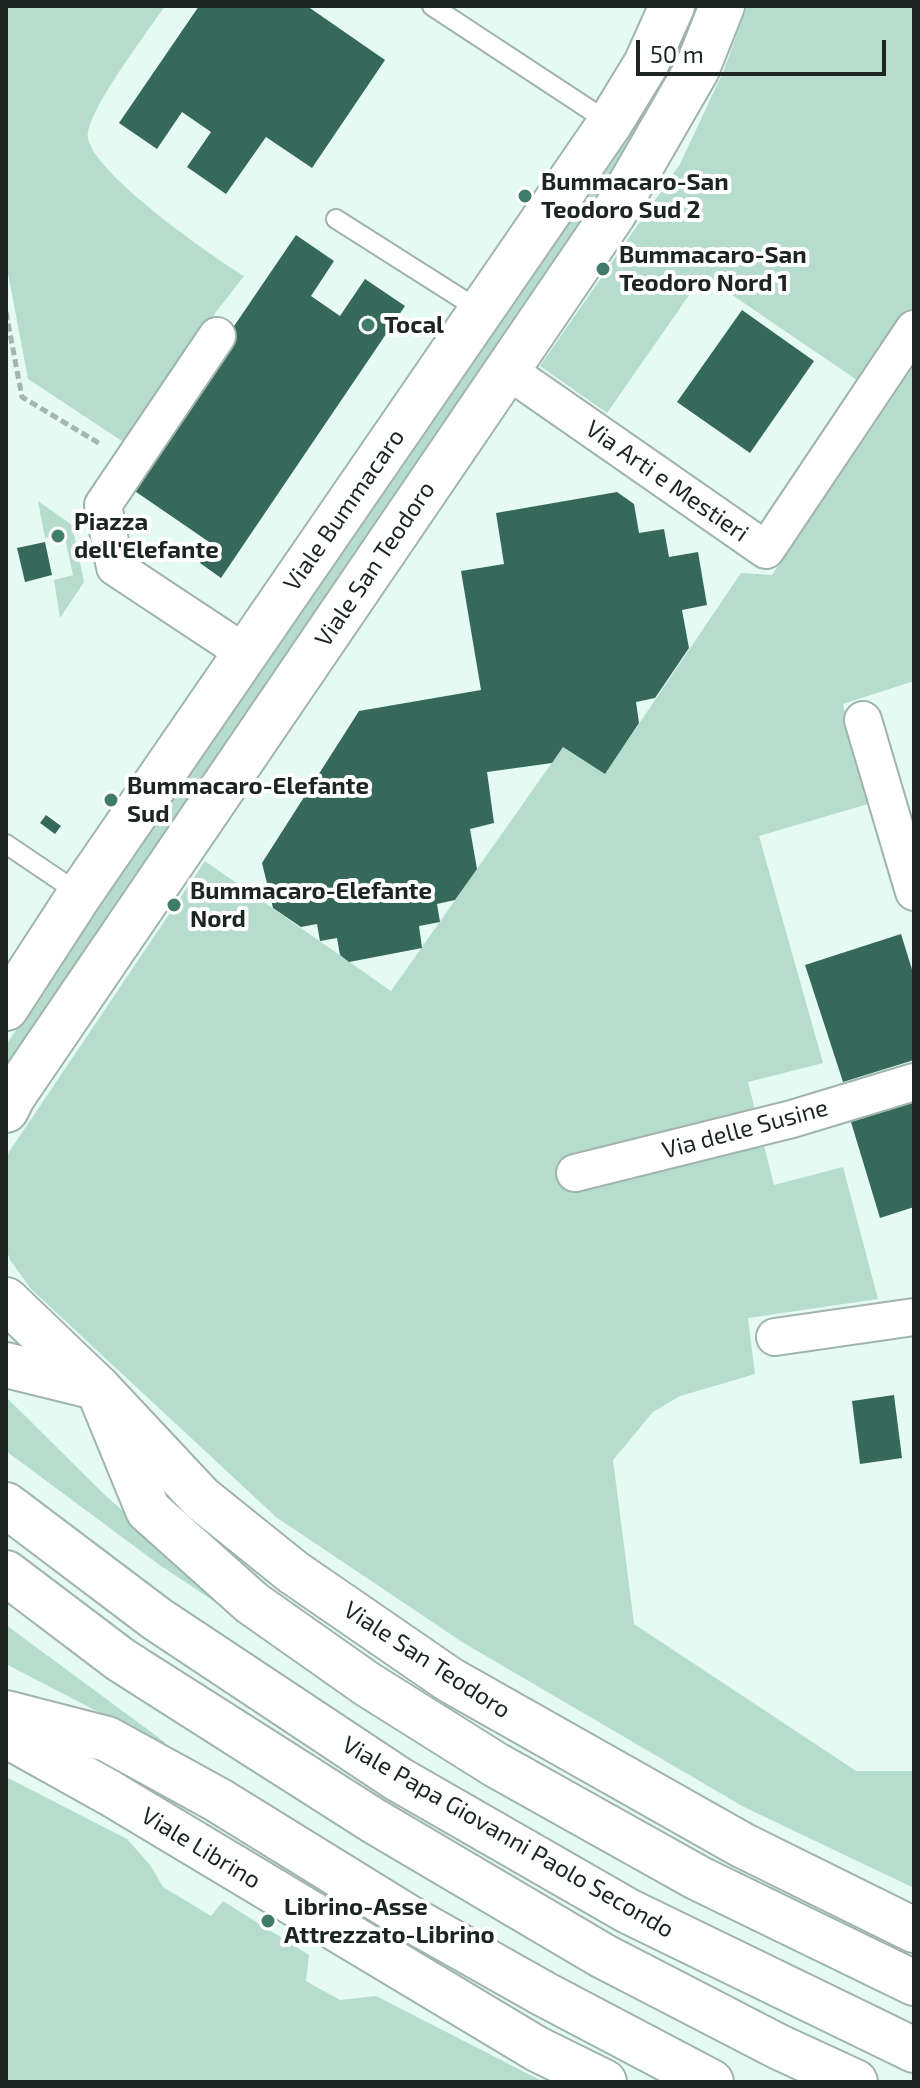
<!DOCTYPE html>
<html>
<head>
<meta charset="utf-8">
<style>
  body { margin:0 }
  #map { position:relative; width:920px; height:2088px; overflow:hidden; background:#e4faf2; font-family:"Exo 2",sans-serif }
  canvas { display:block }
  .frame { position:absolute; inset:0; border:8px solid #1d2522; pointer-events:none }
  .scale { position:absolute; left:636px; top:40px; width:250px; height:36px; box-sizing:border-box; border:4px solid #1d2522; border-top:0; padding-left:10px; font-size:24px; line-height:28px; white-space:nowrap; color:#1d2522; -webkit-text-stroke:6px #fff; paint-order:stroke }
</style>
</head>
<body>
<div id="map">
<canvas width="920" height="2088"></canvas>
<div class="frame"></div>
<div class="scale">50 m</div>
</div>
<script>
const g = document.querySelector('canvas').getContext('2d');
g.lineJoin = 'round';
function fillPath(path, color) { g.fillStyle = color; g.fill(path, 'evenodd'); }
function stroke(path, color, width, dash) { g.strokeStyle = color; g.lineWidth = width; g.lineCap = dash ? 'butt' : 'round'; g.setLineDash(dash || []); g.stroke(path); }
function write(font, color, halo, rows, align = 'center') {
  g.font = font + ' "Exo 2",sans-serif'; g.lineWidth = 8; g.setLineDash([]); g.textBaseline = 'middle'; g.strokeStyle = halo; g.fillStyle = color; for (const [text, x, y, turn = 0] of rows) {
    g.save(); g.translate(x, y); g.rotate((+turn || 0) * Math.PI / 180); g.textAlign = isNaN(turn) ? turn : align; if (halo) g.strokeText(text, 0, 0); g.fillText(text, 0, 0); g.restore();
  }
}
const green = new Path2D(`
  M6,6H165C149,30 84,114 88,138C94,174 211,256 244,276L216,312L128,445L28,379L6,262Z
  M689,6H707L643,138L6,1074V1045L542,256Z
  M747,6H914V681L843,704L868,804L759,836L823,1063L748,1082L774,1185L843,1167L878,1299L748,1318L755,1374L680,1396L653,1412L613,1460L634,1624L856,1771H914V1888L744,1807L462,1642L276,1517L31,1289L10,1260L6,1248V1162L9,1152L205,861L391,991L563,747L605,774L741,573L772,575L889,402L703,275L607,413L540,366L680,164L724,70Z
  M38,501L72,525L84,582L60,618L54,580L73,575L64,534L45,538Z
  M6,1397L106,1496L260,1632L161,1566L6,1451Z
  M6,1625L166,1743L156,1742L6,1664Z
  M6,1777L127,1839L150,1865L163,1887L211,1916L223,1901L309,1955L306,1981L340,2000L376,1996L544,2082H6Z`);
const building = new Path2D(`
  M199,6H307L385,60L312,168L266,137L226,194L187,167L211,132L182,112L157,149L119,123Z
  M296,235L334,261L311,296L340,316L365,279L405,306L221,578L200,563L212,544L126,485Z
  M742,310L814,361L750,453L677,402Z
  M617,492L634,504L639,533L664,529L669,557L698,552L707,605L682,610L689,648L655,698L636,702L639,723L605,774L563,747L552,763L487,772L494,823L470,829L477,869L455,900L437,904L440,922L419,926L422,948L349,962L340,955L337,938L320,941L317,924L301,927L273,908L262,863L359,711L481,690L461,571L504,564L496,513Z
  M45,542L52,575L25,582L17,548Z
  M46,815L61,826L55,834L40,823Z
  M901,934L914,976V1060L843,1082L805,965Z
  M914,1102V1207L880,1218L851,1122Z
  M894,1395L902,1458L860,1464L852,1401Z`);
const path = new Path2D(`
  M6,312L22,397L102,445`);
const lane = new Path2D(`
  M432,6L610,123
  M336,219L481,311
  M6,844L80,894`);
const street = new Path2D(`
  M217,336L103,505L115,567L245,653
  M507,370L766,550L914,329
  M863,720L914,892
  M575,1173L792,1119L914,1082
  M775,1337L914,1317`);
const secondary = new Path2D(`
  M6,1008L80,894L610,123L646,64L672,6
  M6,1110L13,1096L614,213L697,69L722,6
  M6,1300L98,1388L201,1498L293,1572L450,1680L742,1845L914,1930
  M6,1365L95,1387
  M6,1735L110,1793L537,2049L604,2082`);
const primary = new Path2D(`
  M98,1388L148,1510L252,1603L367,1684L496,1765L698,1878L914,1983
  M6,1505L157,1619L398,1779L628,1911L914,2050
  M6,1573L121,1660L374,1821L603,1956L779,2047L855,2082
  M6,1713L107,1739L218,1800L409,1918L544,1994L711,2082`);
const markers = [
  [525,196,8,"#3f7d6a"],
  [603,269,8,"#3f7d6a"],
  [368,325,8,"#3f7d6a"],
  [58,536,8,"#3f7d6a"],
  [111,800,8,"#3f7d6a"],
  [174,905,8,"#3f7d6a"],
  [268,1921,8,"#3f7d6a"]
];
const poiNames = [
  ["Bummacaro-San",541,182],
  ["Teodoro Sud 2",541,210],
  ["Bummacaro-San",619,255],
  ["Teodoro Nord 1",619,283],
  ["Tocal",384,325],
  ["Piazza",74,522],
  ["dell'Elefante",74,550],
  ["Bummacaro-Elefante",127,786],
  ["Sud",127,814],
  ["Bummacaro-Elefante",190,891],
  ["Nord",190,919],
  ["Librino-Asse",284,1907],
  ["Attrezzato-Librino",284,1935]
];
const streetNames = [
  ["Via Arti e Mestieri",667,481,35],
  ["Viale Bummacaro",344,510,-55],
  ["Viale San Teodoro",375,564,-56],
  ["Via delle Susine",745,1129,-15],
  ["Viale San Teodoro",427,1660,33],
  ["Viale Papa Giovanni Paolo Secondo",508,1837,30],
  ["Viale Librino",201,1848,31]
];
fillPath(green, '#b6dcce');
fillPath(building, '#36695a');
stroke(lane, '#a0b4ac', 22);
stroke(street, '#a0b4ac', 40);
stroke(secondary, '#a0b4ac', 48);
stroke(primary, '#a0b4ac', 48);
stroke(path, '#a5b6b0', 5, [8, 4]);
stroke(lane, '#fff', 18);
stroke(street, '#fff', 36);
stroke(secondary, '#fff', 44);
stroke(primary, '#fff', 44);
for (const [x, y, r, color] of markers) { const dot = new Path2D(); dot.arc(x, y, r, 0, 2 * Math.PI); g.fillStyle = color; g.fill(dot); stroke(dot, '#fff', 3); }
write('bold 24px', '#1d2522', '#fff', poiNames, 'left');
write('24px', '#1d2522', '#fff', streetNames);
</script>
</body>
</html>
